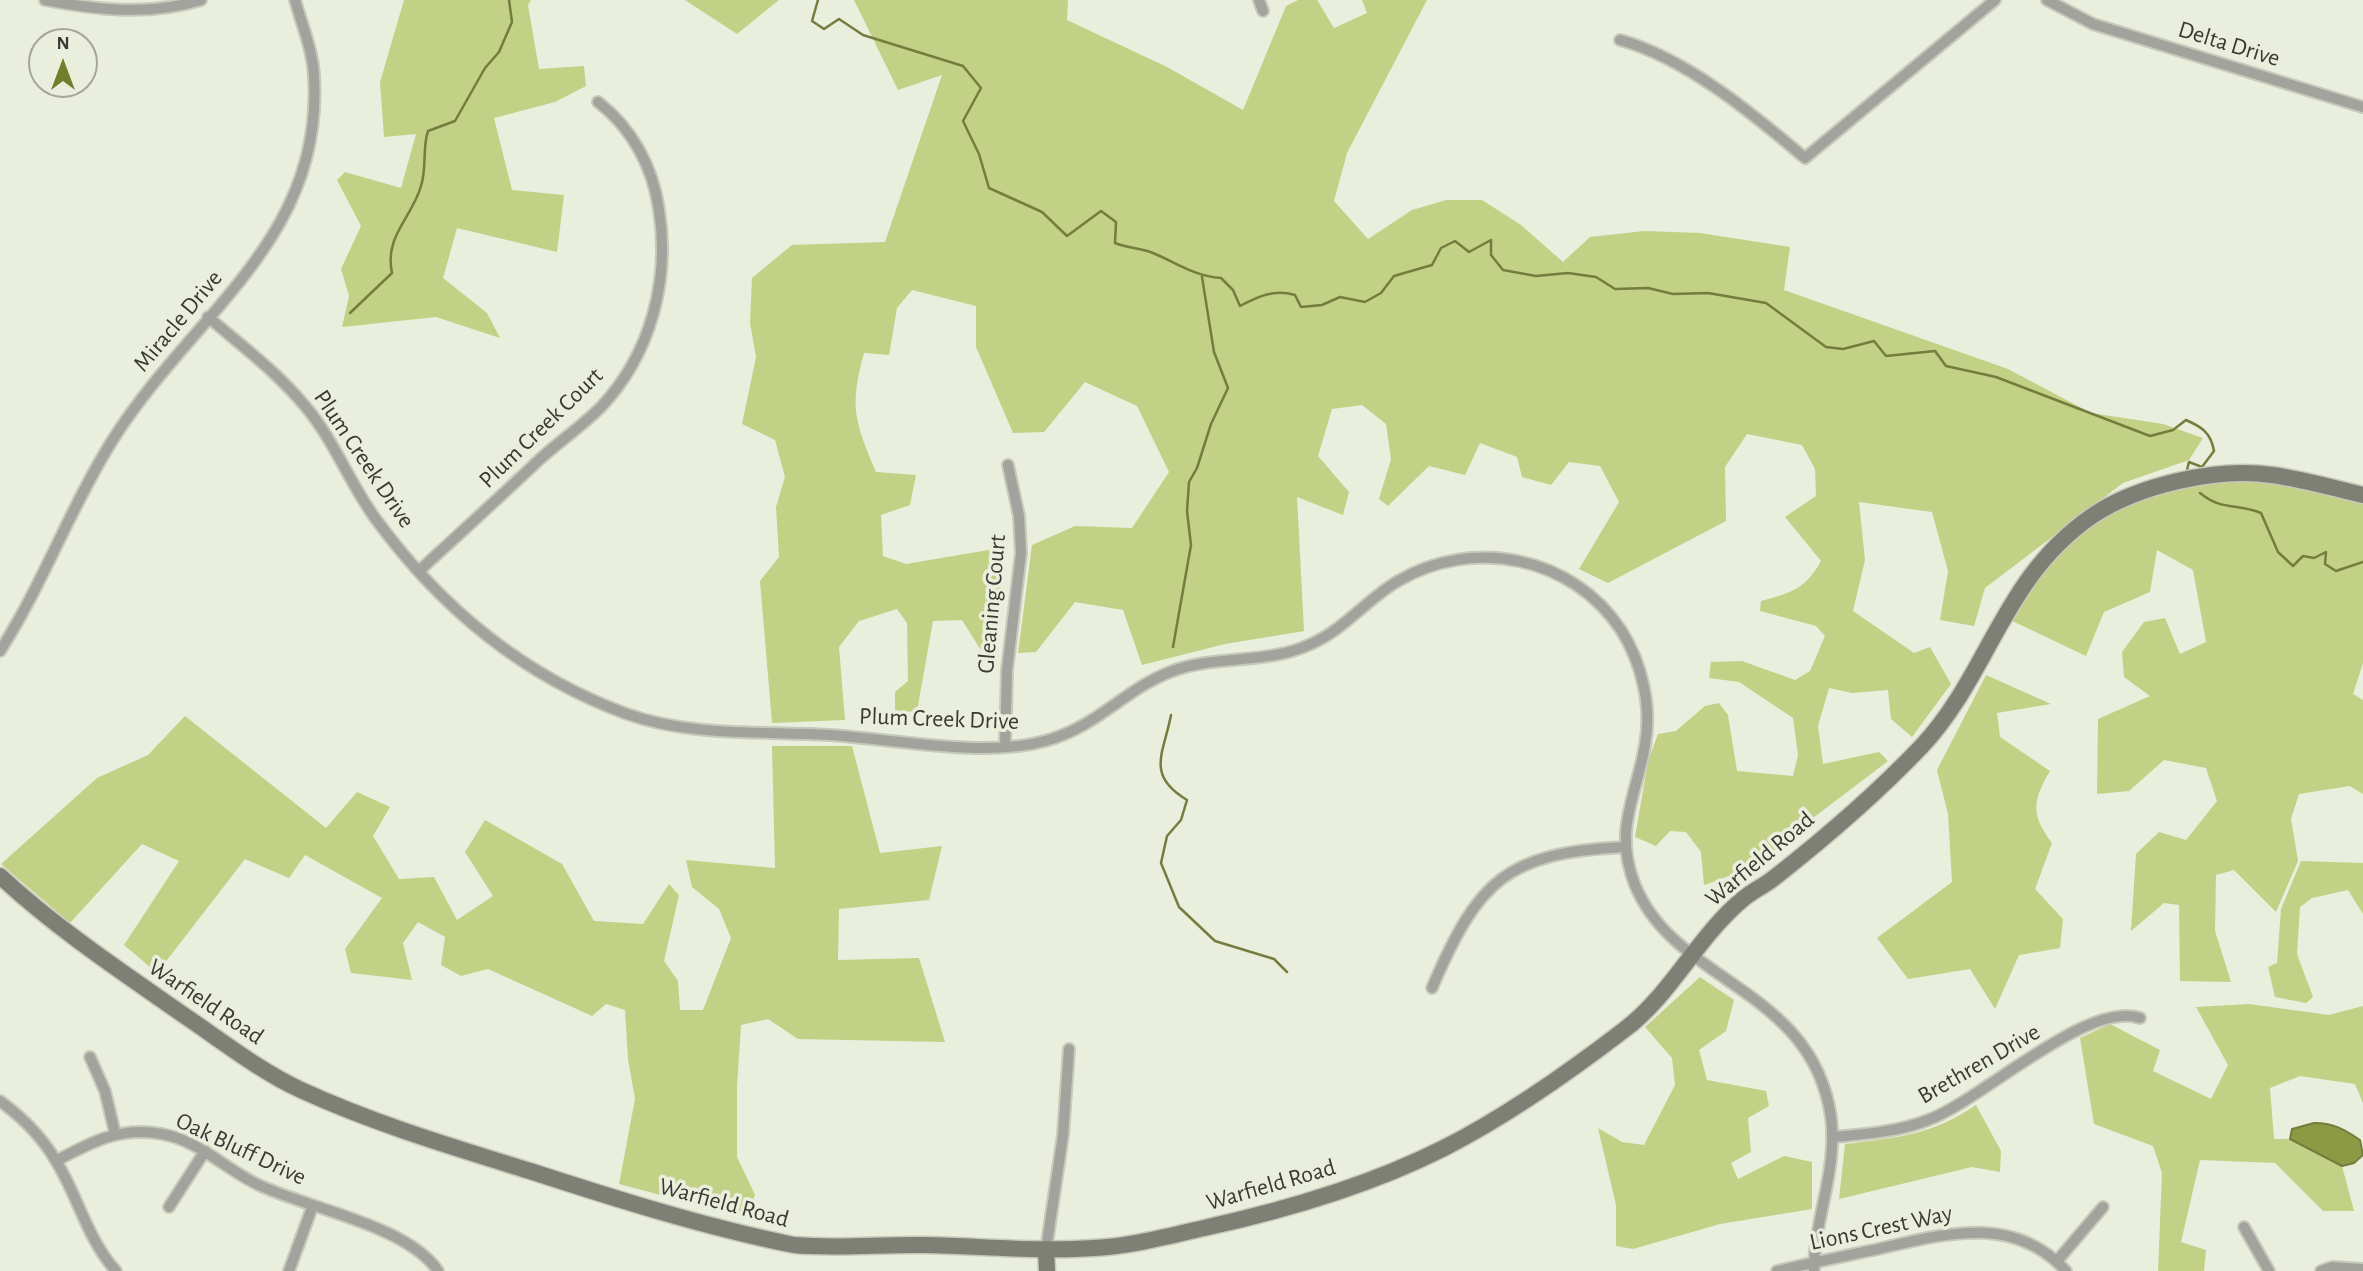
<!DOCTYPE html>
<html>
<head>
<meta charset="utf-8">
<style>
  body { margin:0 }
  #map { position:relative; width:2363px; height:1271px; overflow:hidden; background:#eaeedc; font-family:"Alegreya Sans",sans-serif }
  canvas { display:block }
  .north { position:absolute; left:28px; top:28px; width:70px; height:70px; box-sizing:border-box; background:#eaeedc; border:2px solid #a3a698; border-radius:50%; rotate:0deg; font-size:19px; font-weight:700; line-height:28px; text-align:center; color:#383a33 }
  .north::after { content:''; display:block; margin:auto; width:24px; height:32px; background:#717f2c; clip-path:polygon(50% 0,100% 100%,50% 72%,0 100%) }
</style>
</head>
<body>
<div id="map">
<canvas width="2363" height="1271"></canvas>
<div class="north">N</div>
</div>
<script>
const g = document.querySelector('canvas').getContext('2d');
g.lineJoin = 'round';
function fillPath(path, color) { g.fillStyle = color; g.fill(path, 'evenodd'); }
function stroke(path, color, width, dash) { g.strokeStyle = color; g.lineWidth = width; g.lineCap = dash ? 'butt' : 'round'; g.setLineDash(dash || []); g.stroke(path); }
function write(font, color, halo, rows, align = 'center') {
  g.font = font + ' "Alegreya Sans",sans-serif'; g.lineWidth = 7; g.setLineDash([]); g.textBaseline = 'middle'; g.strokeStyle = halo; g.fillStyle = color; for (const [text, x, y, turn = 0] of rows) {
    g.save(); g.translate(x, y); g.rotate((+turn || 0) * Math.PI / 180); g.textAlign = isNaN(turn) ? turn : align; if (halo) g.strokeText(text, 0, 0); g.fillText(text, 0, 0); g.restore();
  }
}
const green = new Path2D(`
  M404,0H531L528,5L539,69L584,66L586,86L555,102L494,118L512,190L564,195L557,252L457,228L443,278L487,313L500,338L436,317L342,327L349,296L341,269L361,226L337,180L345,172L401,188L416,134L384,137L380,82Z
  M685,0H779L737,34Z
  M854,0H1068L1067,20L1167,67L1243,110L1286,6L1298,0H1317L1334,28L1367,13L1362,0H1427L1347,153L1334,201L1368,239L1412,210L1446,200H1482L1521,225L1563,262L1590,237L1644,231L1700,233L1790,247L1784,290L2008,369L2091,413L2163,424L2203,438L2189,460L2123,483L1985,588L1974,626L1940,620L1948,571L1932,512L1859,502L1865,560L1853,611L1914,653L1930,647L1951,684L1912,737L1891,719L1888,690L1852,693L1829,688L1818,726L1823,764L1879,752L1888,761L1784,840L1760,865L1704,885L1701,852L1686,832L1670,831L1656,846L1635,837L1648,761L1658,734L1676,731L1705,706L1719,703L1728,715L1737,771L1793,776L1798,755L1793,718L1739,682L1709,678L1711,662L1742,661L1795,680L1810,671L1825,636L1816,626L1760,611L1761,601C1793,592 1804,590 1821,561L1785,517L1816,496L1815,469L1802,445L1747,434L1725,467L1726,521L1608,583L1579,569L1619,502L1600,466L1569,462L1551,485L1522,477L1517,457L1480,443L1465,475L1429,466L1388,506L1379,499L1391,459L1386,424L1362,405L1332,409L1318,456L1349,492L1343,515L1297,497L1304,631L1225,644L1142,665L1123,610L1075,602L1036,652L1018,653L1032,545L1075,526L1132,528L1169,472L1137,406L1085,382L1044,432L1013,433L976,347V306L912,290L897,308L889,355L864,353C849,407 855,422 876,472L916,475L910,505L881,515L883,556L906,564L1006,547L991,657L986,658L962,620L933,621L917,711L895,713V692L908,681L907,623L897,609L859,621L839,647L845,720L772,723L760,581L779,557L776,507L785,477L775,440L742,424L756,357L750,323L752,278L792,245L885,242L942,75L898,90Z
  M2236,473L2363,495V663L2353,694L2363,700V794L2350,786L2299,794L2291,819L2298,861L2276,912L2234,870L2216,875L2215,931L2231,982L2180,981L2179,905L2164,903L2131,931L2136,854L2159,832L2186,840L2217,801L2206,768L2164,760L2129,791L2097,794L2098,719L2150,696L2124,677L2122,652L2144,622L2165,618L2180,654L2206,642L2193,570L2157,550L2150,592L2104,612L2086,656L2008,619C2034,584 2059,550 2094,523C2129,496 2193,484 2236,473Z
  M1986,675L2051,704L1997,713L2000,737L2050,771C2032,801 2031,815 2052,843L2035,889L2063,919L2060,948L2019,955L1995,1009L1970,969L1908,979L1877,938L1952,882L1948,814L1937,770Z
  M185,716L326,828L357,792L390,807L373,836L399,879L434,877L457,920L493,896L465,852L485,820L562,864L594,921L643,924L669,884L679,895L664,961L678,981L680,1010H703L731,938L719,909L692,887L686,860L775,868L772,746H852L880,853L942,846L929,900L839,909L838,960L919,958L945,1042L798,1039L768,1019L741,1025L737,1087V1157L755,1195L747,1218L619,1184L635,1099L628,1059L625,1010L606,1004L592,1016L488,969L461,976L441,965L445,937L418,922L403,943L412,980L351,973L345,949L382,898L305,855L289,878L245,859L157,973L124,945L179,861L142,844L70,923L1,864L97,778L148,755Z
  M2301,861L2363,863V914L2348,890L2312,898L2300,907L2297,954L2313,997L2306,1003L2275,997L2268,967L2277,963L2281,909Z
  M1700,977L1734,1000L1726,1031L1699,1050L1707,1080L1766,1091L1769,1106L1748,1118L1751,1152L1731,1163L1738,1179L1784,1156L1812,1162V1209L1720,1224L1633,1249L1616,1246V1205L1598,1128L1622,1142L1644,1145L1675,1085L1672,1058L1645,1027Z
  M2249,1004L2329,1015L2363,1006V1103L2355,1084L2300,1076L2270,1088L2274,1139H2290L2342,1166L2354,1211H2323L2275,1163L2200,1160L2181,1242L2206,1250L2204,1271H2158L2162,1173L2153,1146L2094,1124L2080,1038L2110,1024L2160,1050L2153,1071L2211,1099L2228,1065L2196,1007Z
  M1976,1105L2001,1151L2000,1172L1972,1167L1839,1199L1845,1144C1896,1138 1932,1135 1976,1105Z`);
const water = new Path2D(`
  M2314,1123C2333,1123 2344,1129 2360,1140L2363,1155L2354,1163L2342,1166L2290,1139L2292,1129Z`);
const stream = new Path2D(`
  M818,0L812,21L824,29L839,19L863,35L963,66L981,88L963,121L979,154L989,188L1042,212L1067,236L1101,211L1116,222L1115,243C1127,248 1141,248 1153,253C1177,263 1194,276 1221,278L1233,290L1240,306C1259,296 1274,289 1295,295L1301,307L1322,305L1340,297L1365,302L1381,293L1394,276L1432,265L1441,248L1455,241L1469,252L1491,240V255L1503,270L1536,276L1568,273L1596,277L1615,289L1648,288L1673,294L1708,293L1766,303L1826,347L1843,349L1874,341L1886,356L1935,351L1946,366L1996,377L2150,436L2173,430L2186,420C2202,427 2211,433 2214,451L2202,467L2189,462L2187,470
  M350,313L392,273C384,236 412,218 421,186C427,168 422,149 428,131L455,121L485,68L499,52L512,22L509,0
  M2200,493C2222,511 2235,503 2261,513L2278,552L2293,566L2303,556L2314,558L2326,552L2325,564L2336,571L2363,562
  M1173,647L1191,545L1187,511L1189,482L1197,468L1211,424L1228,388L1214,352L1202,277
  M1171,715C1164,753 1145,775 1187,800L1181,820L1167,836L1161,863L1179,907L1215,941L1274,959L1287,972`);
const street = new Path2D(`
  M45,0C97,10 149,16 201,0
  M1259,0L1263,11
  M2047,0L2093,24L2363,107
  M1620,40C1686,58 1753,114 1805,158L1995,0
  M208,317C241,345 277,372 305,406C334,440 349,482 375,518C440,607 523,676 627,714C692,737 762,731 830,735C894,739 984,758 1045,741C1097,727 1124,690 1170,672C1216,654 1267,665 1311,644C1345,629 1367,599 1398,581C1473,537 1572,556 1621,630C1642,663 1652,706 1645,745C1636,798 1613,830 1635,885C1675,984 1812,987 1831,1117C1838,1170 1814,1219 1814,1271
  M419,571C459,534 500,497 540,459C560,441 582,426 601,407C651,354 670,280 659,210C653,167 632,128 598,102
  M0,651C43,584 70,508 112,441C191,315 324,240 314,77C313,51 302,25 295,0
  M1005,747L1007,670L1021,553L1019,516L1008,465
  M1432,988C1478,881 1505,853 1624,847
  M90,1057L105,1091L115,1133
  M0,1101C22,1117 42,1137 56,1161C78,1196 87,1239 116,1271
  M1833,1137C1865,1134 1898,1132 1928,1120C1982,1100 2087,1000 2140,1018
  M56,1161C91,1142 121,1126 162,1134C201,1141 227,1171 261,1186C311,1209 408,1226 438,1271
  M169,1207L205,1151
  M2244,1227L2269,1271
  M1046,1250L1063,1135L1069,1049
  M2057,1261L2103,1207
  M289,1271L313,1205
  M1777,1271C1811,1263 1845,1256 1878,1249C1944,1234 2013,1213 2066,1271
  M2321,1271L2332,1267L2363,1269`);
const secondary = new Path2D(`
  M0,876C57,929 122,972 185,1016C222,1041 260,1071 301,1090C375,1124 453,1147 530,1171C616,1199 705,1227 794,1245C838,1249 882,1244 925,1245C982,1246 1038,1252 1094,1248C1132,1246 1168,1236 1204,1228C1286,1210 1369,1186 1444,1148C1507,1116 1568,1073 1624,1030C1672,994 1697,937 1743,899C1752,891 1764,886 1774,878C1825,838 1876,794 1921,747C1989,675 2002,578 2092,516C2138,485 2217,467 2272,475C2302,479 2333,488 2363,495
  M1046,1250L1047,1271`);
const streetNames = [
  ["Delta Drive",2229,44,17],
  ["Miracle Drive",178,321,-50],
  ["Plum Creek Court",541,428,-44],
  ["Plum Creek Drive",364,459,56],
  ["Gleaning Court",992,604,-85],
  ["Plum Creek Drive",939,719,2],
  ["Warfield Road",1760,859,-40],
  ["Warfield Road",206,1002,34],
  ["Brethren Drive",1979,1064,-30],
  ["Oak Bluff Drive",241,1149,25],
  ["Warfield Road",1271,1185,-16],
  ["Warfield Road",724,1203,15],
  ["Lions Crest Way",1881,1228,-12]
];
fillPath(green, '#c2d186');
fillPath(water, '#8b9a43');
stroke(water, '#727d3e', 2);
stroke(stream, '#727d3e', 2.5);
stroke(street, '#c6caba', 14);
stroke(secondary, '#c6caba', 19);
stroke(street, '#a1a39c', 10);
stroke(secondary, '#7e8075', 16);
write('24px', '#383a33', '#eaeedc', streetNames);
</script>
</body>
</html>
